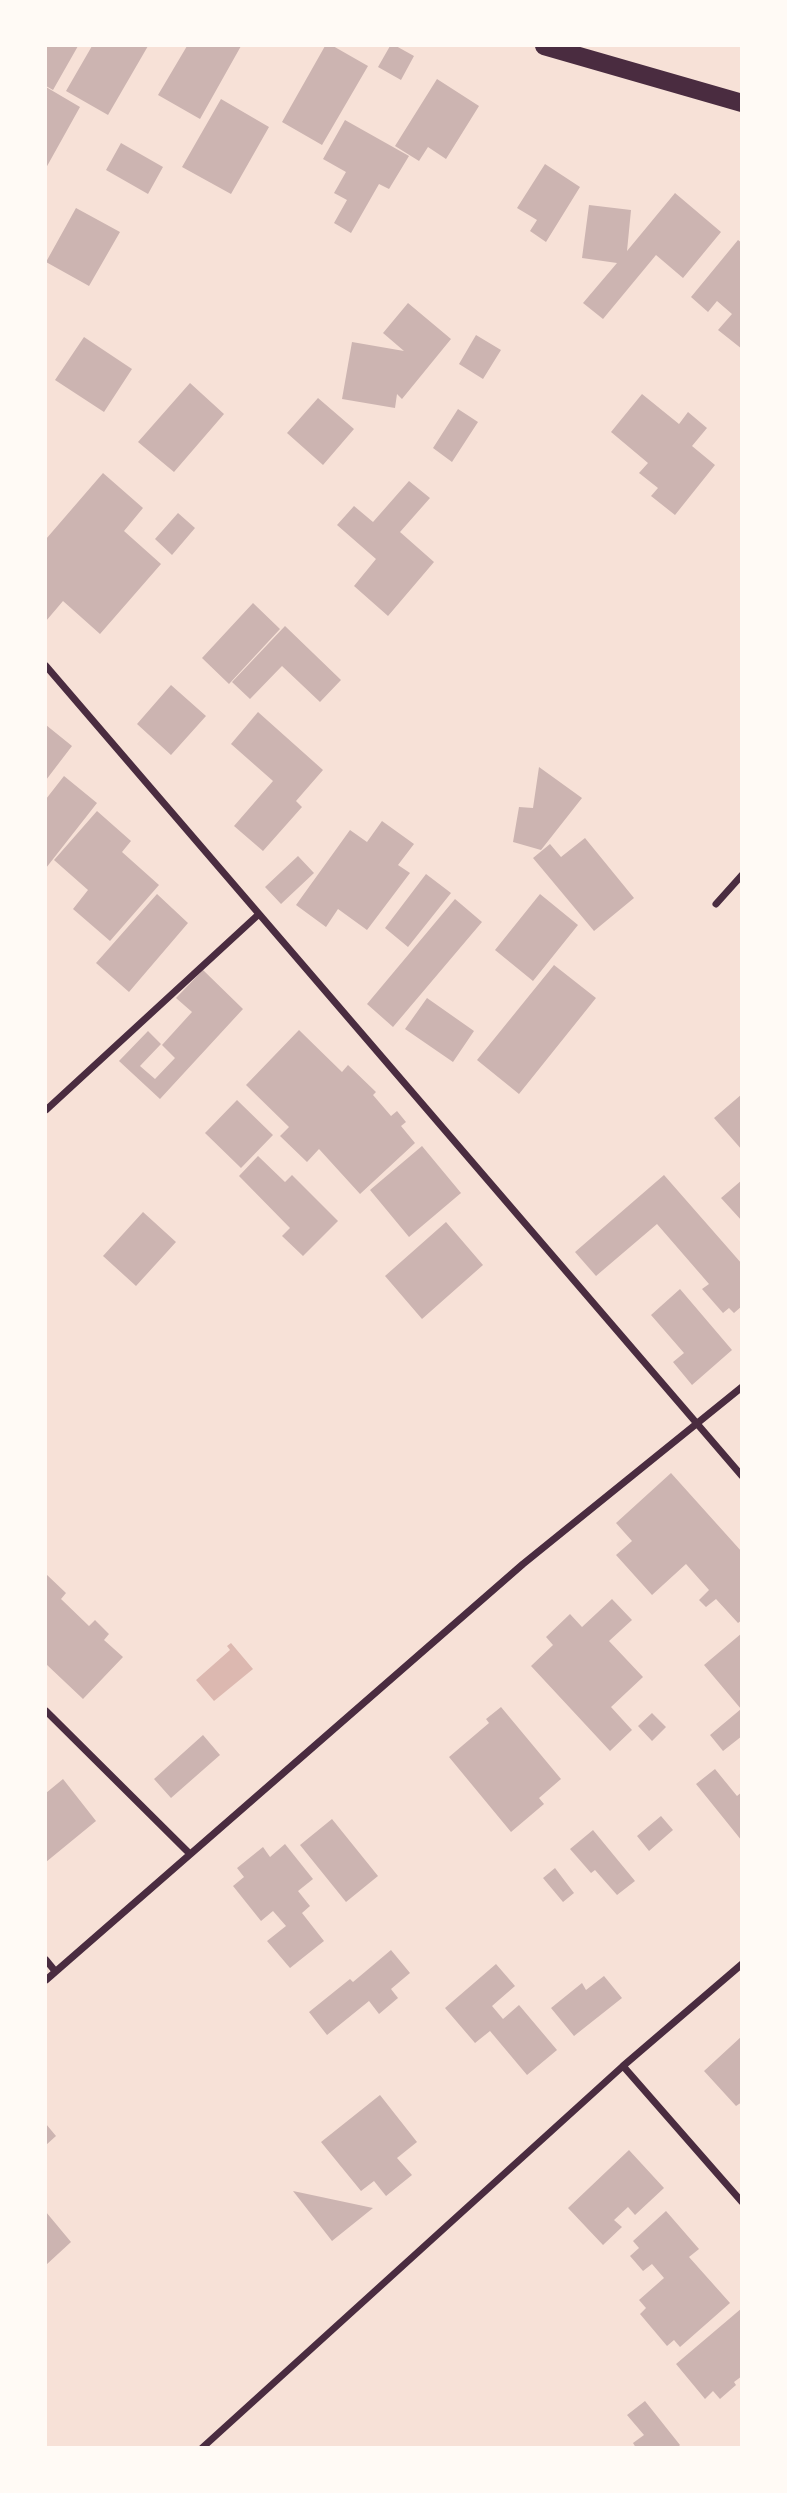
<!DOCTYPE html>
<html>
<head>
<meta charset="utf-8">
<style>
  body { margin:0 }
  #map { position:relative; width:787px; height:2493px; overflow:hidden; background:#f7e1d7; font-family:Ubuntu,sans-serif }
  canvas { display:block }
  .frame { position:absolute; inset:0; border:47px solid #fffaf5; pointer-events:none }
</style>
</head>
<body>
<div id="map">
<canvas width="787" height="2493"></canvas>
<div class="frame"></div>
</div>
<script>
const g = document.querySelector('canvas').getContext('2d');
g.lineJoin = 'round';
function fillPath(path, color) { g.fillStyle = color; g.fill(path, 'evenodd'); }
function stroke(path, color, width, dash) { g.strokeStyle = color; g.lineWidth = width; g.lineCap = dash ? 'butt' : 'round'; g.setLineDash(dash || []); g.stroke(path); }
const water = new Path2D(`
  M231,1643L253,1669L214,1701L196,1680L230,1650L227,1646Z`);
const building = new Path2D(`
  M46,46H78L53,90L46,86Z
  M92,46H148L108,115L66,91Z
  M187,46H241L200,119L158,95Z
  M325,46H333L368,66L322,145L282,122Z
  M390,46H396L414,56L401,80L378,67Z
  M437,79L479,106L446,159L428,147L419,161L395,146Z
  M46,87L80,107L46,168Z
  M221,99L269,127L231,194L182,167Z
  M345,120L409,156L389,189L379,184L351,233L334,223L347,200L334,193L346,172L323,159Z
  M121,143L163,167L148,194L106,170Z
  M545,164L580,187L546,242L530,231L537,220L517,208Z
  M675,193L721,232L683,278L656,255L603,319L583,303L617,263L582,258L589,205L631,210L627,251Z
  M76,208L120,232L89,286L46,262Z
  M738,240L742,243V349L718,330L732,314L717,301L708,312L691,297Z
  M408,303L451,339L402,399L397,394L395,408L342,399L352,342L404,351L383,333Z
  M476,335L501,350L483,379L459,364Z
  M84,337L132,369L104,412L55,380Z
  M190,383L224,414L174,472L138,442Z
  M642,394L679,424L688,412L707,428L692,446L715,465L675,515L651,496L658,488L639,473L648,463L611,432Z
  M318,398L354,429L323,465L287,433Z
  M458,409L478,422L452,462L433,448Z
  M103,473L143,508L124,531L161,564L100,634L63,601L46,621V539Z
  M409,481L430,498L400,532L434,562L388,616L354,586L376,559L337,525L354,506L373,522Z
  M178,513L195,528L172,555L155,539Z
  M253,603L280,629L229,684L202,658Z
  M285,626L341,680L320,702L282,666L250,699L232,682Z
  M171,685L206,716L171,755L137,724Z
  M258,712L323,770L296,801L302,807L263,851L234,826L273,781L231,744Z
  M46,725L72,746L46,780Z
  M539,767L582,798L541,850L513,842L519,807L533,808Z
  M64,776L97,803L46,868V799Z
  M97,811L131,841L122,852L159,885L110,941L73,909L88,890L54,860Z
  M382,821L414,844L398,865L410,873L367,930L338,909L326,927L296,905L350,830L367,842Z
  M585,838L634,898L594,931L533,858L550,844L561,857Z
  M298,856L314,873L281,904L265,887Z
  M426,874L451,893L408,947L385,928Z
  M157,894L188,923L129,992L96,963Z
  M540,894L578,925L533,981L495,950Z
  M455,899L482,922L393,1027L367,1004Z
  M554,965L596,998L519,1094L477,1060Z
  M203,970L243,1009L160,1099L119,1061L148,1031L161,1044L140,1066L155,1079L175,1058L162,1045L192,1012L176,998Z
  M427,998L474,1031L453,1062L405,1029Z
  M299,1030L342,1072L348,1065L376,1092L373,1095L391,1116L397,1111L406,1122L401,1126L415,1143L360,1194L319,1149L307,1162L280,1136L289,1127L246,1085Z
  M742,1094V1150L714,1118Z
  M237,1100L273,1135L241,1168L205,1133Z
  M422,1146L461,1193L409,1237L370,1190Z
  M258,1156L285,1182L292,1175L338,1221L303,1256L282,1236L290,1228L239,1176Z
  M664,1175L742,1264V1306L734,1313L729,1308L723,1313L702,1289L709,1284L657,1224L596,1276L575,1252Z
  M742,1180V1221L721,1198Z
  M143,1212L176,1242L136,1286L103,1256Z
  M446,1222L483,1265L422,1319L385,1276Z
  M680,1289L732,1350L692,1385L673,1362L684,1353L651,1315Z
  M671,1473L742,1552V1620L738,1623L716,1599L706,1607L699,1600L709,1590L686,1564L652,1595L616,1555L632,1541L616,1523Z
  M46,1574L66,1593L61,1599L89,1626L95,1620L109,1634L104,1640L123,1657L83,1699L46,1664Z
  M612,1599L632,1620L609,1641L643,1677L611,1707L632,1730L610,1751L531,1666L553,1645L546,1637L570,1614L582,1627Z
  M742,1633V1736L723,1751L710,1735L741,1709L704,1665Z
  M501,1707L561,1779L539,1798L544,1804L511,1832L449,1757L489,1723L486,1719Z
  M652,1713L666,1727L652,1741L638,1726Z
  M203,1735L220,1755L171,1798L154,1779Z
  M715,1769L737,1796L742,1792V1841L696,1784Z
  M63,1779L96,1821L46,1862V1793Z
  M661,1816L673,1830L649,1851L637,1836Z
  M332,1819L378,1876L346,1902L300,1845Z
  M593,1830L635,1881L617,1895L595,1870L591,1873L570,1849Z
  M285,1844L313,1879L298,1891L310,1906L302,1913L324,1941L290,1968L267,1941L286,1926L273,1911L261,1921L233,1886L244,1877L237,1868L263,1847L270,1857Z
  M555,1868L574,1893L563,1902L543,1878Z
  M391,1950L410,1973L391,1989L398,1998L379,2014L369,2001L327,2035L309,2012L350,1979L353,1982Z
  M496,1964L515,1986L492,2006L503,2019L519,2005L557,2050L527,2075L490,2031L475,2043L445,2008Z
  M604,1976L622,1998L574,2036L551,2008L582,1983L586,1990Z
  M742,2036V2102L736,2106L704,2071Z
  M380,2095L417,2142L397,2158L412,2175L386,2196L374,2181L361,2191L321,2142Z
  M46,2124L56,2136L46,2145Z
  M629,2150L664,2188L635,2215L628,2207L614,2220L622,2227L603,2245L568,2208Z
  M293,2191L373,2208L332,2241Z
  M666,2211L699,2249L689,2257L730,2303L680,2347L674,2340L667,2346L640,2314L646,2308L639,2300L664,2278L652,2264L643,2271L630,2256L639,2248L633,2241Z
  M46,2212L71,2242L46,2265Z
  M742,2308V2376L734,2382L736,2385L720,2399L713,2391L705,2399L676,2364Z
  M645,2401L680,2445L677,2448H636L633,2443L644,2435L627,2415Z`);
const minor = new Path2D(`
  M46,666L742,1476
  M716,904L742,875
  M46,1110L259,914
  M46,1711L190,1854
  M46,1960L55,1971
  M46,1980L523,1564L742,1387
  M623,2066L742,2202
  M202,2448L623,2066L742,1964`);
const primary = new Path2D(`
  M544,46L742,103`);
fillPath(water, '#dcb8b0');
fillPath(building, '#ccb4b1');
stroke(minor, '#4a2c40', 7);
stroke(primary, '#4a2c40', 18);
</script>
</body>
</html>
